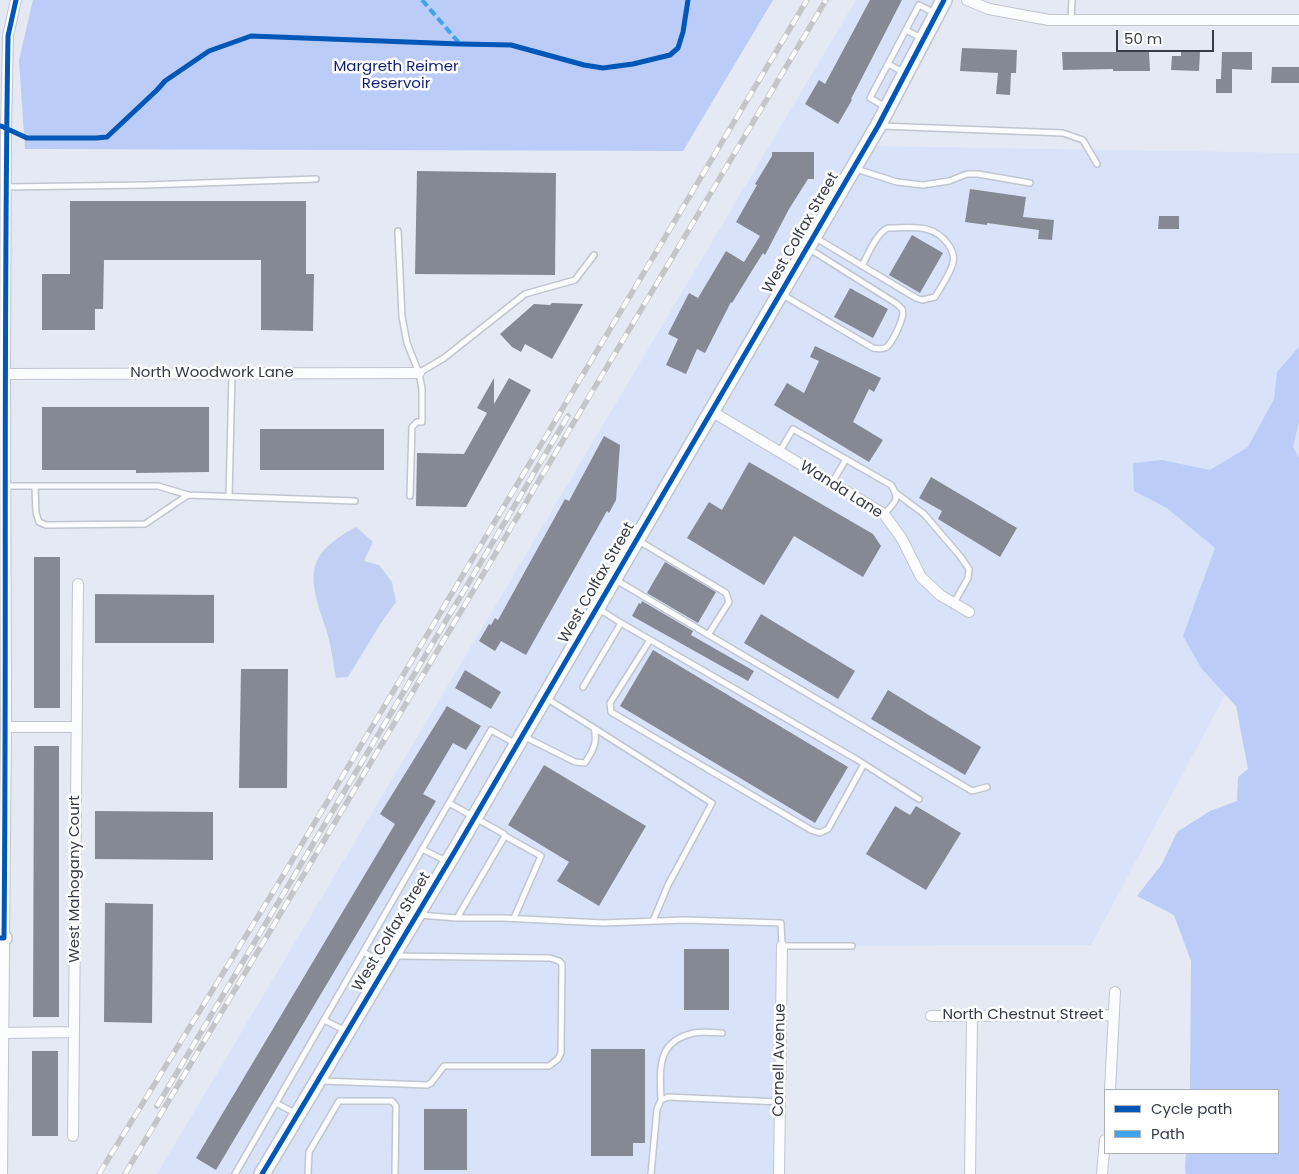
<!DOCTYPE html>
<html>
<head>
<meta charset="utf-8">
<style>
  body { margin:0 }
  #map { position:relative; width:1299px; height:1174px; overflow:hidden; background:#e4e9f4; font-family:Poppins,sans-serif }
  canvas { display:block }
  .legend { position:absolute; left:1104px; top:1089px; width:175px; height:65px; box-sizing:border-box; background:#fff; border:1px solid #aeb1b6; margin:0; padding:6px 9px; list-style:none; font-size:15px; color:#353b48 }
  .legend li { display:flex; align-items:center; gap:10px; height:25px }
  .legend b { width:25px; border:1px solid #aeb1b6 }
  .scale { position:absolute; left:1116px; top:30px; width:98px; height:22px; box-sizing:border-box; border:2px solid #353b48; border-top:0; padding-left:6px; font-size:15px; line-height:18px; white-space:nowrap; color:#353b48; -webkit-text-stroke:4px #fff; paint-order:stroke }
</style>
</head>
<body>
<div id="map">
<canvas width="1299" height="1174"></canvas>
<ul class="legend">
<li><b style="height:6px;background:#0057b8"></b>Cycle path</li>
<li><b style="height:6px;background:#3ea4ec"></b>Path</li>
</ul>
<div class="scale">50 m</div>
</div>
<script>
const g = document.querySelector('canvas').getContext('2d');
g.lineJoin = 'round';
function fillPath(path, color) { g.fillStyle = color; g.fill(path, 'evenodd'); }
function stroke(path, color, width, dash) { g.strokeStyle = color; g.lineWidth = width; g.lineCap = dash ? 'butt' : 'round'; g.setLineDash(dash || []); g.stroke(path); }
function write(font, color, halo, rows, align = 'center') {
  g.font = font + ' Poppins,sans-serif'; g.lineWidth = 5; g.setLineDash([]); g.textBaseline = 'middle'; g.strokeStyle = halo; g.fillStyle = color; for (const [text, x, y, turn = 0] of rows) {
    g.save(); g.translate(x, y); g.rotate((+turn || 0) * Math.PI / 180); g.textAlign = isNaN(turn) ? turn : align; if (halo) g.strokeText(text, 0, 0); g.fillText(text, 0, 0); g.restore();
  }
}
const built = new Path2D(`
  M856,0H944L867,146L1299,153V557L1091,945L782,946L779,1174H157Z`);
const green = new Path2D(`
  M33,0H773L683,151L25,149L19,60Z
  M1299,347V422L1293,447L1299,458V1174H1186L1185,1168L1186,1153H1278V1090H1190L1191,961L1174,915L1137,896L1162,864L1177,832L1210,811L1237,801L1238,777L1248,769L1236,706L1202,669L1183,636L1215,548L1167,508L1134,491L1133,463L1162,460L1210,470L1248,447L1274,399L1277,372Z`);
const water = new Path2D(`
  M356,527L373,542L364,561L379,565L392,582L396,602L381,623L348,677L336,678C333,662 331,644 326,629C309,577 302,556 356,527Z`);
const building = new Path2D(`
  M870,0H902L851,99L852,100L838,124L805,104L819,80L825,84Z
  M962,48L1017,50L1016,73H1011L1010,95L996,94L998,73L960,71Z
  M1181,51L1200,52L1199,71L1171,70L1172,56H1181Z
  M1062,52H1149L1150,71H1113V69L1063,70Z
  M1222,52H1252V70L1232,69V93H1216V79H1221Z
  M1272,67H1299V83H1271Z
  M772,152H814V179H808L789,209L765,255L763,253L732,303L731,302L705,353L697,349L686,374L666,365L678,339L668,334L689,293L698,298L726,251L744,262L760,236L736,222L757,185L755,184L772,156Z
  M417,171L556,173L555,275L415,274Z
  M970,189L1026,197L1023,217L1054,220L1052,240L1038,239L1039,230L987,223V225L965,222Z
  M70,201H306V274H314L313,331L261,330V260H104L103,309H95V330H42V274H70Z
  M1159,216H1179V229H1158Z
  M912,235L943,253L920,293L889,275Z
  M850,288L888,309L873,338L834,317Z
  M552,303L583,304L552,359L525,344L521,352L512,347L500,334L534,304L550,305Z
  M815,346L881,378L874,392L869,389L853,422L883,440L869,462L774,405L787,383L804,393L819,361L810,357Z
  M494,378V404L509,378L531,390L466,507L416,506L417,453L464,454L487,413L477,408Z
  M42,407H209V472L136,473V470H42Z
  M260,429H384V470H260Z
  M604,436L620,445L616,500L609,513L607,511L526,655L501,641L495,651L479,641L489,624L491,625L495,618L498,620L565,499L569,501Z
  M749,462L873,534L881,546L863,577L794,536L764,585L687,538L709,502L722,510Z
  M931,477L1017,528L1000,557L938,519L942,511L919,498Z
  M34,557H60V708H34Z
  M665,562L716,592L698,623L647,593Z
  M95,594L214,595V643H95Z
  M642,601L693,631L691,635L754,671L748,681L632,616L639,603L641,604Z
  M761,614L855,671L838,699L744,643Z
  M653,650L848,767L815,823L620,706Z
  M241,669H288L287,788H239Z
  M465,670L501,692L491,709L455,688Z
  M888,690L981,747L965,775L871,719Z
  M447,706L481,726L466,750L453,743L423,794L436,801L216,1170L196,1158L395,824L380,814Z
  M34,746H59V1017H33Z
  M544,765L646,826L599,906L557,881L569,862L508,825Z
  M895,806L910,815L916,806L961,833L926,890L866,854Z
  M95,811L213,812V860L95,859Z
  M105,903L153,904L152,1023L104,1022Z
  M684,949H729V1010H684Z
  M591,1049H645V1143H633V1156H591Z
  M32,1051H58V1136H32Z
  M424,1109H467V1170H424Z`);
const lane = new Path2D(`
  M1071,20L1072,0
  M906,30L923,39
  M888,64L905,73
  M887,108L870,98L919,5L936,14
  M881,126L1063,133L1083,140L1097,164
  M856,169L897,182L923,185L949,181L967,174H978L1030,183
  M6,187L146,185L316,179
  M398,231L402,317L407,343L419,373L422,389V422H417L412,427L410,496
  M816,238L916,298L922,300L935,297C941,287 948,277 952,266C955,259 953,251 948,244C933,223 911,228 888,228C877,232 867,256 862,266
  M783,295L873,348C878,349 884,350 888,346C893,340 906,316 902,309C902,309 897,304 897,304L808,248
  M419,373L444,358L525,294L575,280L594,255
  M780,451L793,429L891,485C901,500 894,503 884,514
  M832,483L846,459
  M5,486H158L188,495L355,501
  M35,486L36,513L39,522L46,525L145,524L188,495
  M896,493L924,514L960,556L969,569L968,578L954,603
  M229,496L232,374
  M639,541L726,593L729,602L708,635
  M616,580L972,791L987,787
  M621,623L856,759L919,799
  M650,640L610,703L611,712L811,830L820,833L828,829L864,764
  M583,687L621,623L599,609
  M594,728L712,803L668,885L653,921
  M525,737L575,762L585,763C593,750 598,743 594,728L546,698
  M449,803L504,834L505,836L457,918
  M505,836L541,856L514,918
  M422,849L446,861
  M419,915L457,918H503L603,923L685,920L781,923L782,946H852
  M363,952L385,963
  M324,1020L346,1031
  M322,1081L427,1085L431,1083L444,1066H549L558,1059L561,1053L562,964L559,961L550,958L395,956
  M661,1100C660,1069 656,1041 694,1033C703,1031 713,1033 722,1033
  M276,1103L295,1113
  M235,1174L491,730L516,744
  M308,1174L309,1152L339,1101H392L396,1106L395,1174
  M651,1174L657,1109L661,1100L668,1097L780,1102`);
const street = new Path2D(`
  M967,0L989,9L1049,20H1299
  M5,374L419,373
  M711,411L884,514L902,539L921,577L940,595L969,612
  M6,727H76
  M931,1016L1114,1015
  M3,1033L74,1032
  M1110,1090L1115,992
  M73,1136L78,584
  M2,1174L6,727L5,374L6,129L8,36L16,0
  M779,1174L782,946
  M970,1174L972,1016
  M1102,1174L1105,1140`);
const secondary = new Path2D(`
  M0,938H4
  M262,1174L455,851L878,126L944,0`);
const rail = new Path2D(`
  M157,1106L568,416
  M99,1174L278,884L807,0
  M125,1174L826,0`);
const quiet = new Path2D(`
  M422,0L460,44`);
const cycleway = new Path2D(`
  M1,126L27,138H96L107,137L157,90L165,81L209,51L251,36L460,44L511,45L584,65L603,68L633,64L670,55L678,48L683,32L688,0
  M0,938H4C7,638 3,337 8,36L16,0
  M262,1174L455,851L878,126L944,0`);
const parkNames = [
  ["Margreth Reimer",396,67],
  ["Reservoir",396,84]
];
const streetNames = [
  ["West Colfax Street",801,233,-60],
  ["North Woodwork Lane",212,373],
  ["Wanda Lane",841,490,32],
  ["West Colfax Street",597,583,-60],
  ["West Mahogany Court",75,879,-90],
  ["West Colfax Street",392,932,-59],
  ["North Chestnut Street",1023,1015],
  ["Cornell Avenue",780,1060,-89]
];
fillPath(built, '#d8e3fa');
fillPath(green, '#baccf7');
fillPath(water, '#c0cff3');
fillPath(building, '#858993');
stroke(lane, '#c0c5d0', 8);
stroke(street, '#c0c5d0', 12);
stroke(secondary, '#c0c5d0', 18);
stroke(lane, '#fbfcfd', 5);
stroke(street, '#fbfcfd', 10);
stroke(secondary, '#fbfcfd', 15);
stroke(rail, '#c4c5c9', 5.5);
stroke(rail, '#fff', 4, [11]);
stroke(quiet, '#3ea4ec', 4, [8, 4]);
stroke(cycleway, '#0057b8', 5);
write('15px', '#0c1e72', '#fff', parkNames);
write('15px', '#353b48', '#fff', streetNames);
</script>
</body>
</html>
